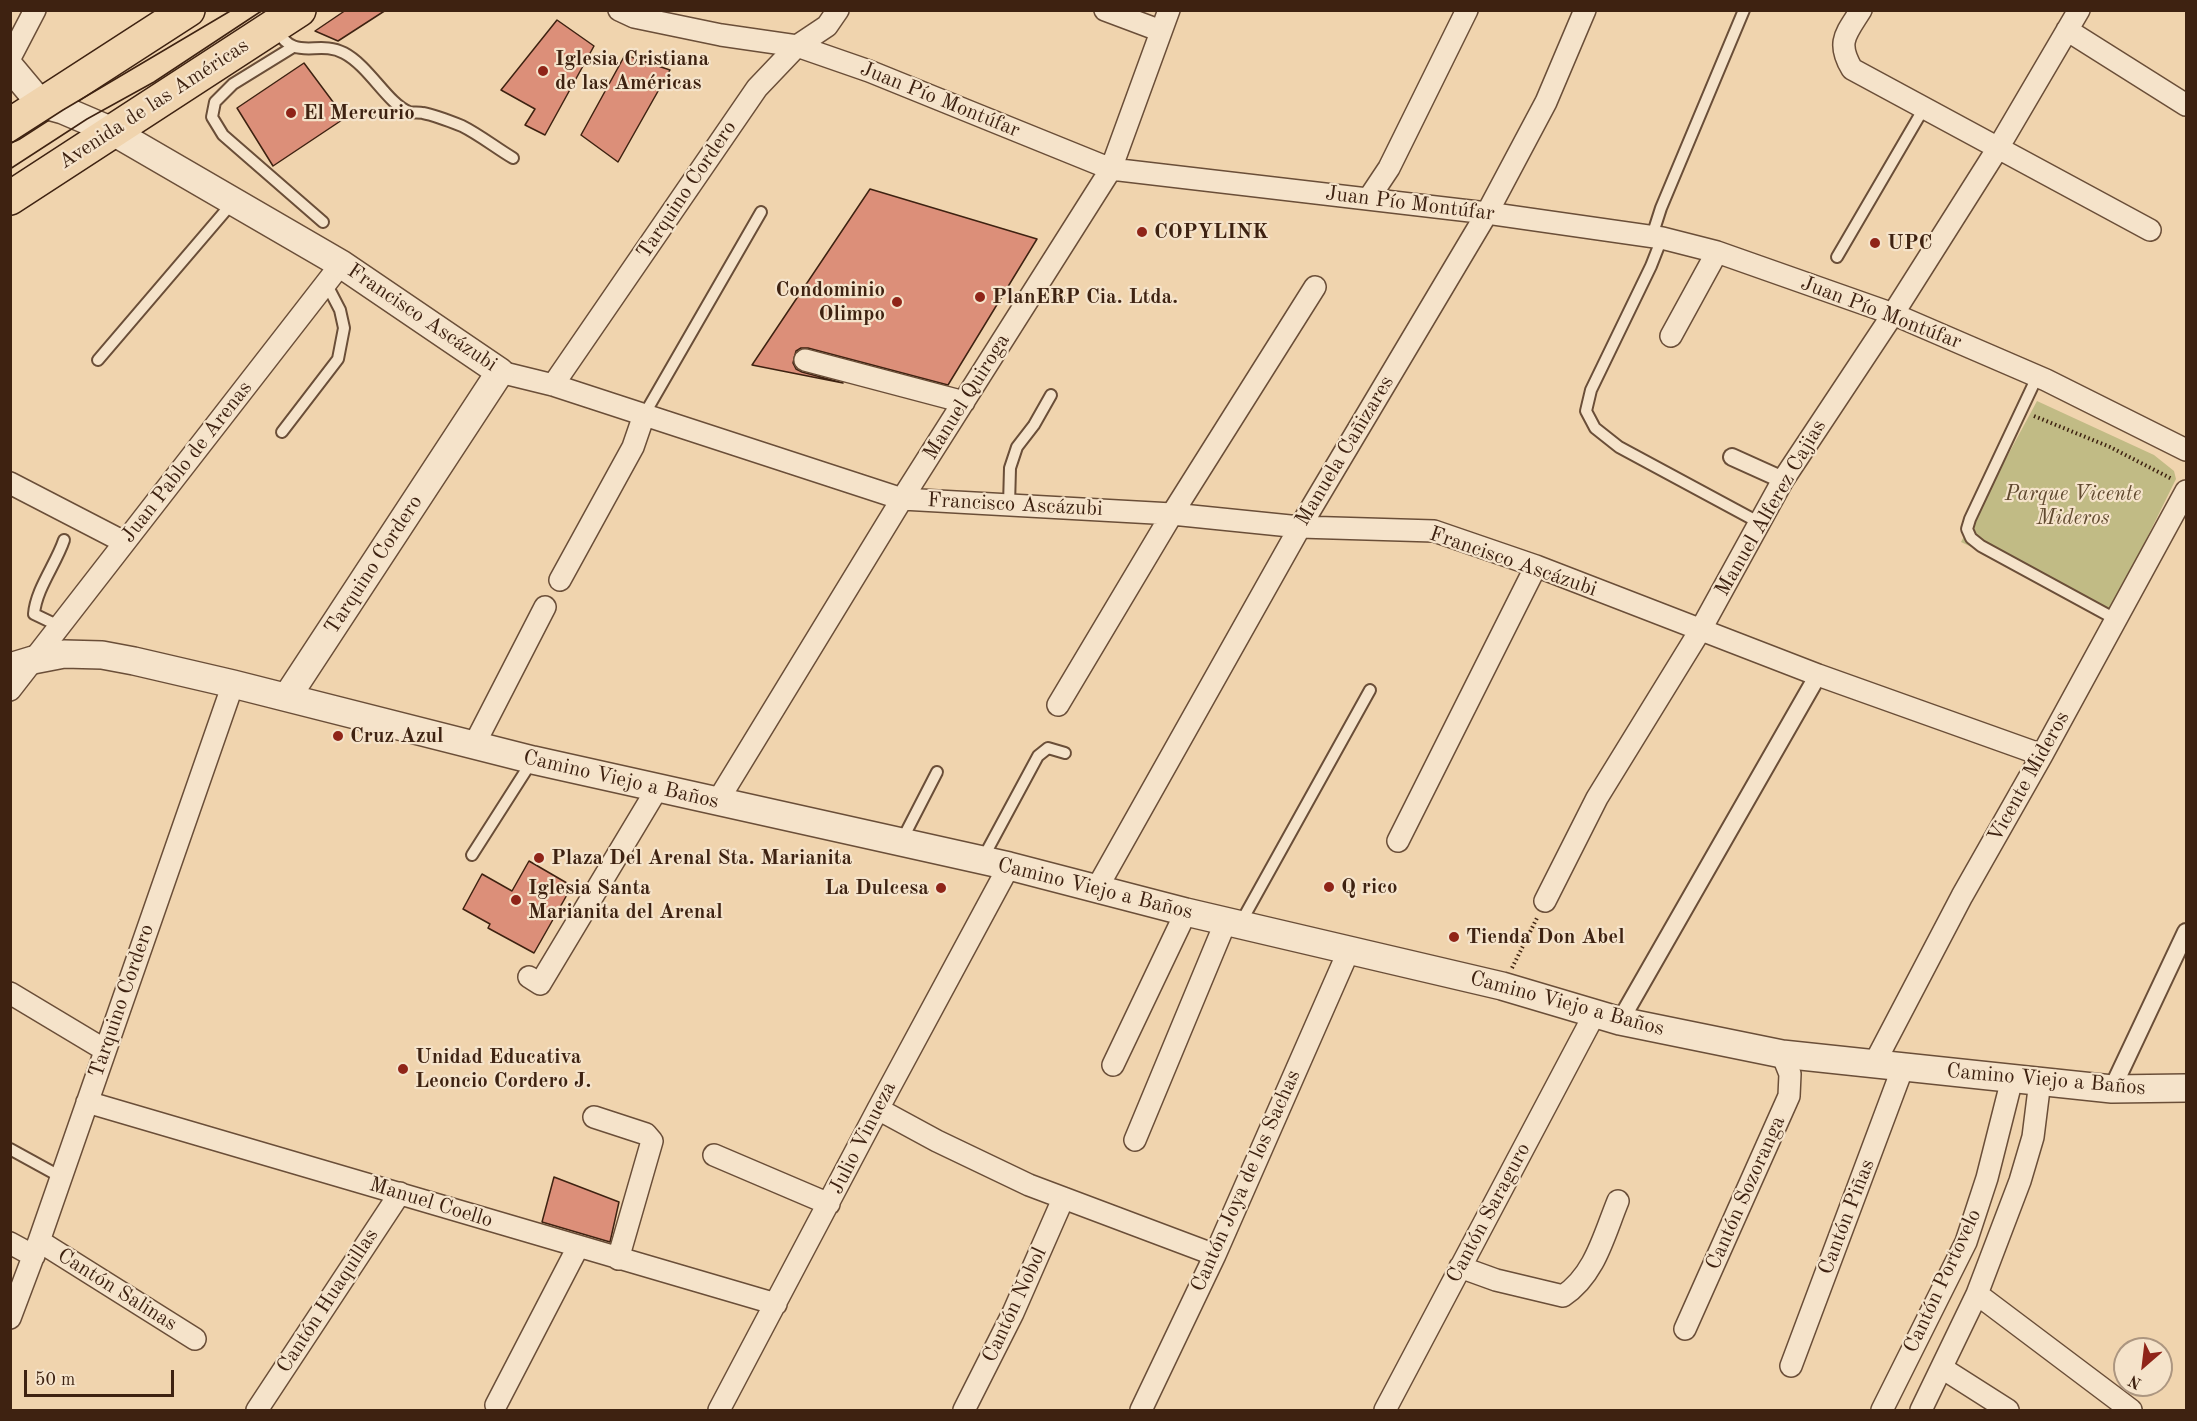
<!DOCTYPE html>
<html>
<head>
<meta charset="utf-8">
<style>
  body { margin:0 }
  #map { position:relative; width:2197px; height:1421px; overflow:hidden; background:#f0d4ae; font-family:"Old Standard TT",serif }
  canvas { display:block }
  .frame { position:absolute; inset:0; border:12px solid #3e2211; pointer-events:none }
  .north { position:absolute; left:2113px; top:1337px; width:60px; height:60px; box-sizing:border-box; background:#f5e3ca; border:2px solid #ac9680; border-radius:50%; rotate:208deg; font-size:16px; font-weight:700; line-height:24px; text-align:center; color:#3e2211 }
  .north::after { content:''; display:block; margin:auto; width:21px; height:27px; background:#8f2418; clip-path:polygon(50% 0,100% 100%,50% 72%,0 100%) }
  .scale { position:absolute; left:24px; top:1370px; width:150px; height:27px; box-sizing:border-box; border:3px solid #3e2211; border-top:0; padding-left:8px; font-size:18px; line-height:21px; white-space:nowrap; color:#3e2211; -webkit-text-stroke:4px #f5e3ca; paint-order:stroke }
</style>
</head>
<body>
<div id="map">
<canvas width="2197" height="1421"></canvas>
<div class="frame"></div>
<div class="north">N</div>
<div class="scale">50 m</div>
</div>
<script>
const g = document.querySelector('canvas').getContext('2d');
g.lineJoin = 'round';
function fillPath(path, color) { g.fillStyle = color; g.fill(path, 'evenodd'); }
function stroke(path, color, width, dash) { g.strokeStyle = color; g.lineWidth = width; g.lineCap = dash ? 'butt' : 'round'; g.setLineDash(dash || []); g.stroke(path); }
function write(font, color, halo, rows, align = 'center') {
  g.font = font + ' "Old Standard TT",serif'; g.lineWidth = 4.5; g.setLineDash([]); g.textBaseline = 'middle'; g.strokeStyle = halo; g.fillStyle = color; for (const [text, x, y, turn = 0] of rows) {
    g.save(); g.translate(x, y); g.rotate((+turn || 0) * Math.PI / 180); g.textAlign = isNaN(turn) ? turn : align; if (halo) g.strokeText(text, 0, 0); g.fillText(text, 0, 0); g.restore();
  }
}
const green = new Path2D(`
  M2037,401L2154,455L2174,471L2176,479L2110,613L1961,542Z`);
const building = new Path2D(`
  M346,10H386L338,41L315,31Z
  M557,20L594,46L545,135L525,125L535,109L501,90Z
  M625,55L670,70L618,162L581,135Z
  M304,63L345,118L273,166L237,108Z
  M870,189L1037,239L948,385L808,348H801L796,351L793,363L796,369L802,372L843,383L752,365Z
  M529,861L572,886L534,953L488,928L490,924L463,909L482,874L512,891Z
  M554,1177L619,1202L610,1242L542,1222Z`);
const path = new Path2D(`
  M2034,416L2110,447L2172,479
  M1512,968L1537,918`);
const service = new Path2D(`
  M276,29C295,63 317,39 344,53C369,66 388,104 409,112C413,113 419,112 423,113C434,115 452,122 462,126C480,135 496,148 513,158
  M293,47L233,84L215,102L212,117L223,135L323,222
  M1652,236L1661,208L1744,10
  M1662,238L1651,266L1591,390L1586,411L1595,428L1619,447L1760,523
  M1837,257L1924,108
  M98,360L233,202
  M2037,377L1970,519L1967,529L1971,538L1981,546L2117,620
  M644,415L761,212
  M282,432L338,359L344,328L340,310L326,283
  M1009,505L1010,468L1017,447L1034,425L1051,395
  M59,626L34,614C36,589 56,564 64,540
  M901,842L937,772
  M472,855L532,761
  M982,860L1038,756L1048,748L1065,753
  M1240,924L1370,690
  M10,1149L61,1177`);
const pedestrian = new Path2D(`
  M1732,457L1783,480
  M1620,1021L1818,675
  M2112,1089L2186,932`);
const minor = new Path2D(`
  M619,10L634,17L721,35L797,46L869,71L1111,169L1487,213L1662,238L1717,252L1893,314L2046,380L2186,450
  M1105,10L1161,31
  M1861,10C1846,34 1836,42 1852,69L2150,230
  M2067,30L2186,105
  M10,58L35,10
  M1369,198L1389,168L1467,10
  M1671,336L1717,252
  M805,360L964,402
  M500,372L553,385L902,499L1172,514L1300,527L1434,531L1536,566L1818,675L2042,755
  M553,385L757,88L797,46L827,26L838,10
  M10,483L124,542
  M560,580L633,447L644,415
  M10,690L341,264
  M1058,705L1172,514L1315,287
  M474,745L545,607
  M717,802L902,499L1111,169L1169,10
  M1398,841L1536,566
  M1097,888L1300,527L1487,213L1546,102L1585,10
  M1545,901L1597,798L1701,629L1783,480L1893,314L1998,148L2079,10
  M529,977L540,984L657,789
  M10,993L105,1050
  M1874,1064L1962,896L2042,755L2186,491
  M1113,1065L1186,912
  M87,1102L776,1304
  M878,1109L937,1141L1029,1185L1215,1255
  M594,1117L646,1134L652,1141L618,1259
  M1135,1140L1226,921
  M714,1155L829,1204
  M39,1241L195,1339
  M10,1243L34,1256
  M1460,1267L1496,1280L1563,1296C1595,1275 1604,1235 1618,1201
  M1977,1294L2131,1410
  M10,1318L39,1241L233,684
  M1685,1329L1789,1096L1790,1074L1782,1054
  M1791,1366L1903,1067
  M1942,1368L2008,1410
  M496,1405L578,1247
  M257,1410L400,1193
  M719,1410L878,1109L1009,866
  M964,1410L1013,1313L1063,1199
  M1141,1410L1215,1255L1349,950
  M1385,1410L1594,1015
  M1882,1410L1966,1242L1987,1178L2012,1079
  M1921,1410L1977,1294L2020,1181L2033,1137L2040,1081`);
const tertiary = new Path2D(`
  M10,67L41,104L63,110L112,131L341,264L500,372L287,697
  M10,667L33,660L64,654L102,655L134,661L233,684L533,760L1009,866L1186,912L1502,986L1620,1021L1782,1054L2112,1089L2186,1088`);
const primary = new Path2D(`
  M10,125L188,10
  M10,198L299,10`);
const tram = new Path2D(`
  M10,144L63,110L232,10
  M10,169L87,119L154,82L263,10`);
const markers = [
  [543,71,6,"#8f2418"],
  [291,113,6,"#8f2418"],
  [1142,232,6,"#8f2418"],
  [1875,243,6,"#8f2418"],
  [980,297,6,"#8f2418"],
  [897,302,6,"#8f2418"],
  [338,736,6,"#8f2418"],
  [539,858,6,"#8f2418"],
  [1329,887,6,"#8f2418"],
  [941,888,6,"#8f2418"],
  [516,900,6,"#8f2418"],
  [1454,937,6,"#8f2418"],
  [403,1069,6,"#8f2418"]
];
const poiNames = [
  ["Iglesia Cristiana",555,59],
  ["de las Américas",555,83],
  ["El Mercurio",303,113],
  ["COPYLINK",1154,232],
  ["UPC",1887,243],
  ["Condominio",885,290,"right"],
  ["Olimpo",885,314,"right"],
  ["PlanERP Cia. Ltda.",992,297],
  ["Cruz Azul",350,736],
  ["Plaza Del Arenal Sta. Marianita",551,858],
  ["Q rico",1341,887],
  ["Iglesia Santa",528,888],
  ["Marianita del Arenal",528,912],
  ["La Dulcesa",929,888,"right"],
  ["Tienda Don Abel",1466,937],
  ["Unidad Educativa",415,1057],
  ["Leoncio Cordero J.",415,1081]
];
const streetNames = [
  ["Juan Pío Montúfar",940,100,22],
  ["Avenida de las Américas",154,104,-33],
  ["Tarquino Cordero",687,190,-56],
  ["Juan Pío Montúfar",1410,204,7],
  ["Juan Pío Montúfar",1881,313,21],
  ["Francisco Ascázubi",422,318,34],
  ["Manuel Quiroga",967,397,-58],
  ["Manuela Cañizares",1345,451,-59],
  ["Juan Pablo de Arenas",187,462,-52],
  ["Francisco Ascázubi",1015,505,3],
  ["Manuel Alferez Cajias",1771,508,-60],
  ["Francisco Ascázubi",1513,562,19],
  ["Tarquino Cordero",374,565,-57],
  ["Vicente Mideros",2029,777,-61],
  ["Camino Viejo a Baños",621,780,13],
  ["Camino Viejo a Baños",1095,889,14],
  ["Tarquino Cordero",122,1001,-71],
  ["Camino Viejo a Baños",1567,1004,15],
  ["Camino Viejo a Baños",2046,1080,5],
  ["Julio Vinueza",863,1138,-63],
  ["Cantón Joya de los Sachas",1246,1181,-66],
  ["Cantón Sozoranga",1746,1193,-66],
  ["Manuel Coello",431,1203,17],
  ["Cantón Saraguro",1489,1213,-62],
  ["Cantón Piñas",1847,1217,-69],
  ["Cantón Portovelo",1943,1281,-65],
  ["Cantón Salinas",117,1290,32],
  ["Cantón Huaquillas",328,1301,-57],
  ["Cantón Nobol",1015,1305,-65]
];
const parkNames = [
  ["Parque Vicente",2073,494],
  ["Mideros",2073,518]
];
fillPath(green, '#c1bb85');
fillPath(building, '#dc8f79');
stroke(building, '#3e2211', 1.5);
stroke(service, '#6a4e38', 14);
stroke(pedestrian, '#6a4e38', 20);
stroke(minor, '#6a4e38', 24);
stroke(tertiary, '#6a4e38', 30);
stroke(primary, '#3e2211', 36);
stroke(path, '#3e2211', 4, [1.5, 3]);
stroke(service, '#f5e3ca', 10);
stroke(pedestrian, '#f5e3ca', 16);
stroke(minor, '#f5e3ca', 21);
stroke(tertiary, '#f5e3ca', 27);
stroke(primary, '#f0d4ae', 33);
stroke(tram, '#3e2211', 1.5);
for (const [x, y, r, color] of markers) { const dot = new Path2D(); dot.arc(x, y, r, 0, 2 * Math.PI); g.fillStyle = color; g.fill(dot); stroke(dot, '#f5e3ca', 2); }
write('bold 21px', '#3e2211', '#f5e3ca', poiNames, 'left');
write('21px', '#3e2211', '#f5e3ca', streetNames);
write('italic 21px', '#5f482e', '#f5e3ca', parkNames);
</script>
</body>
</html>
